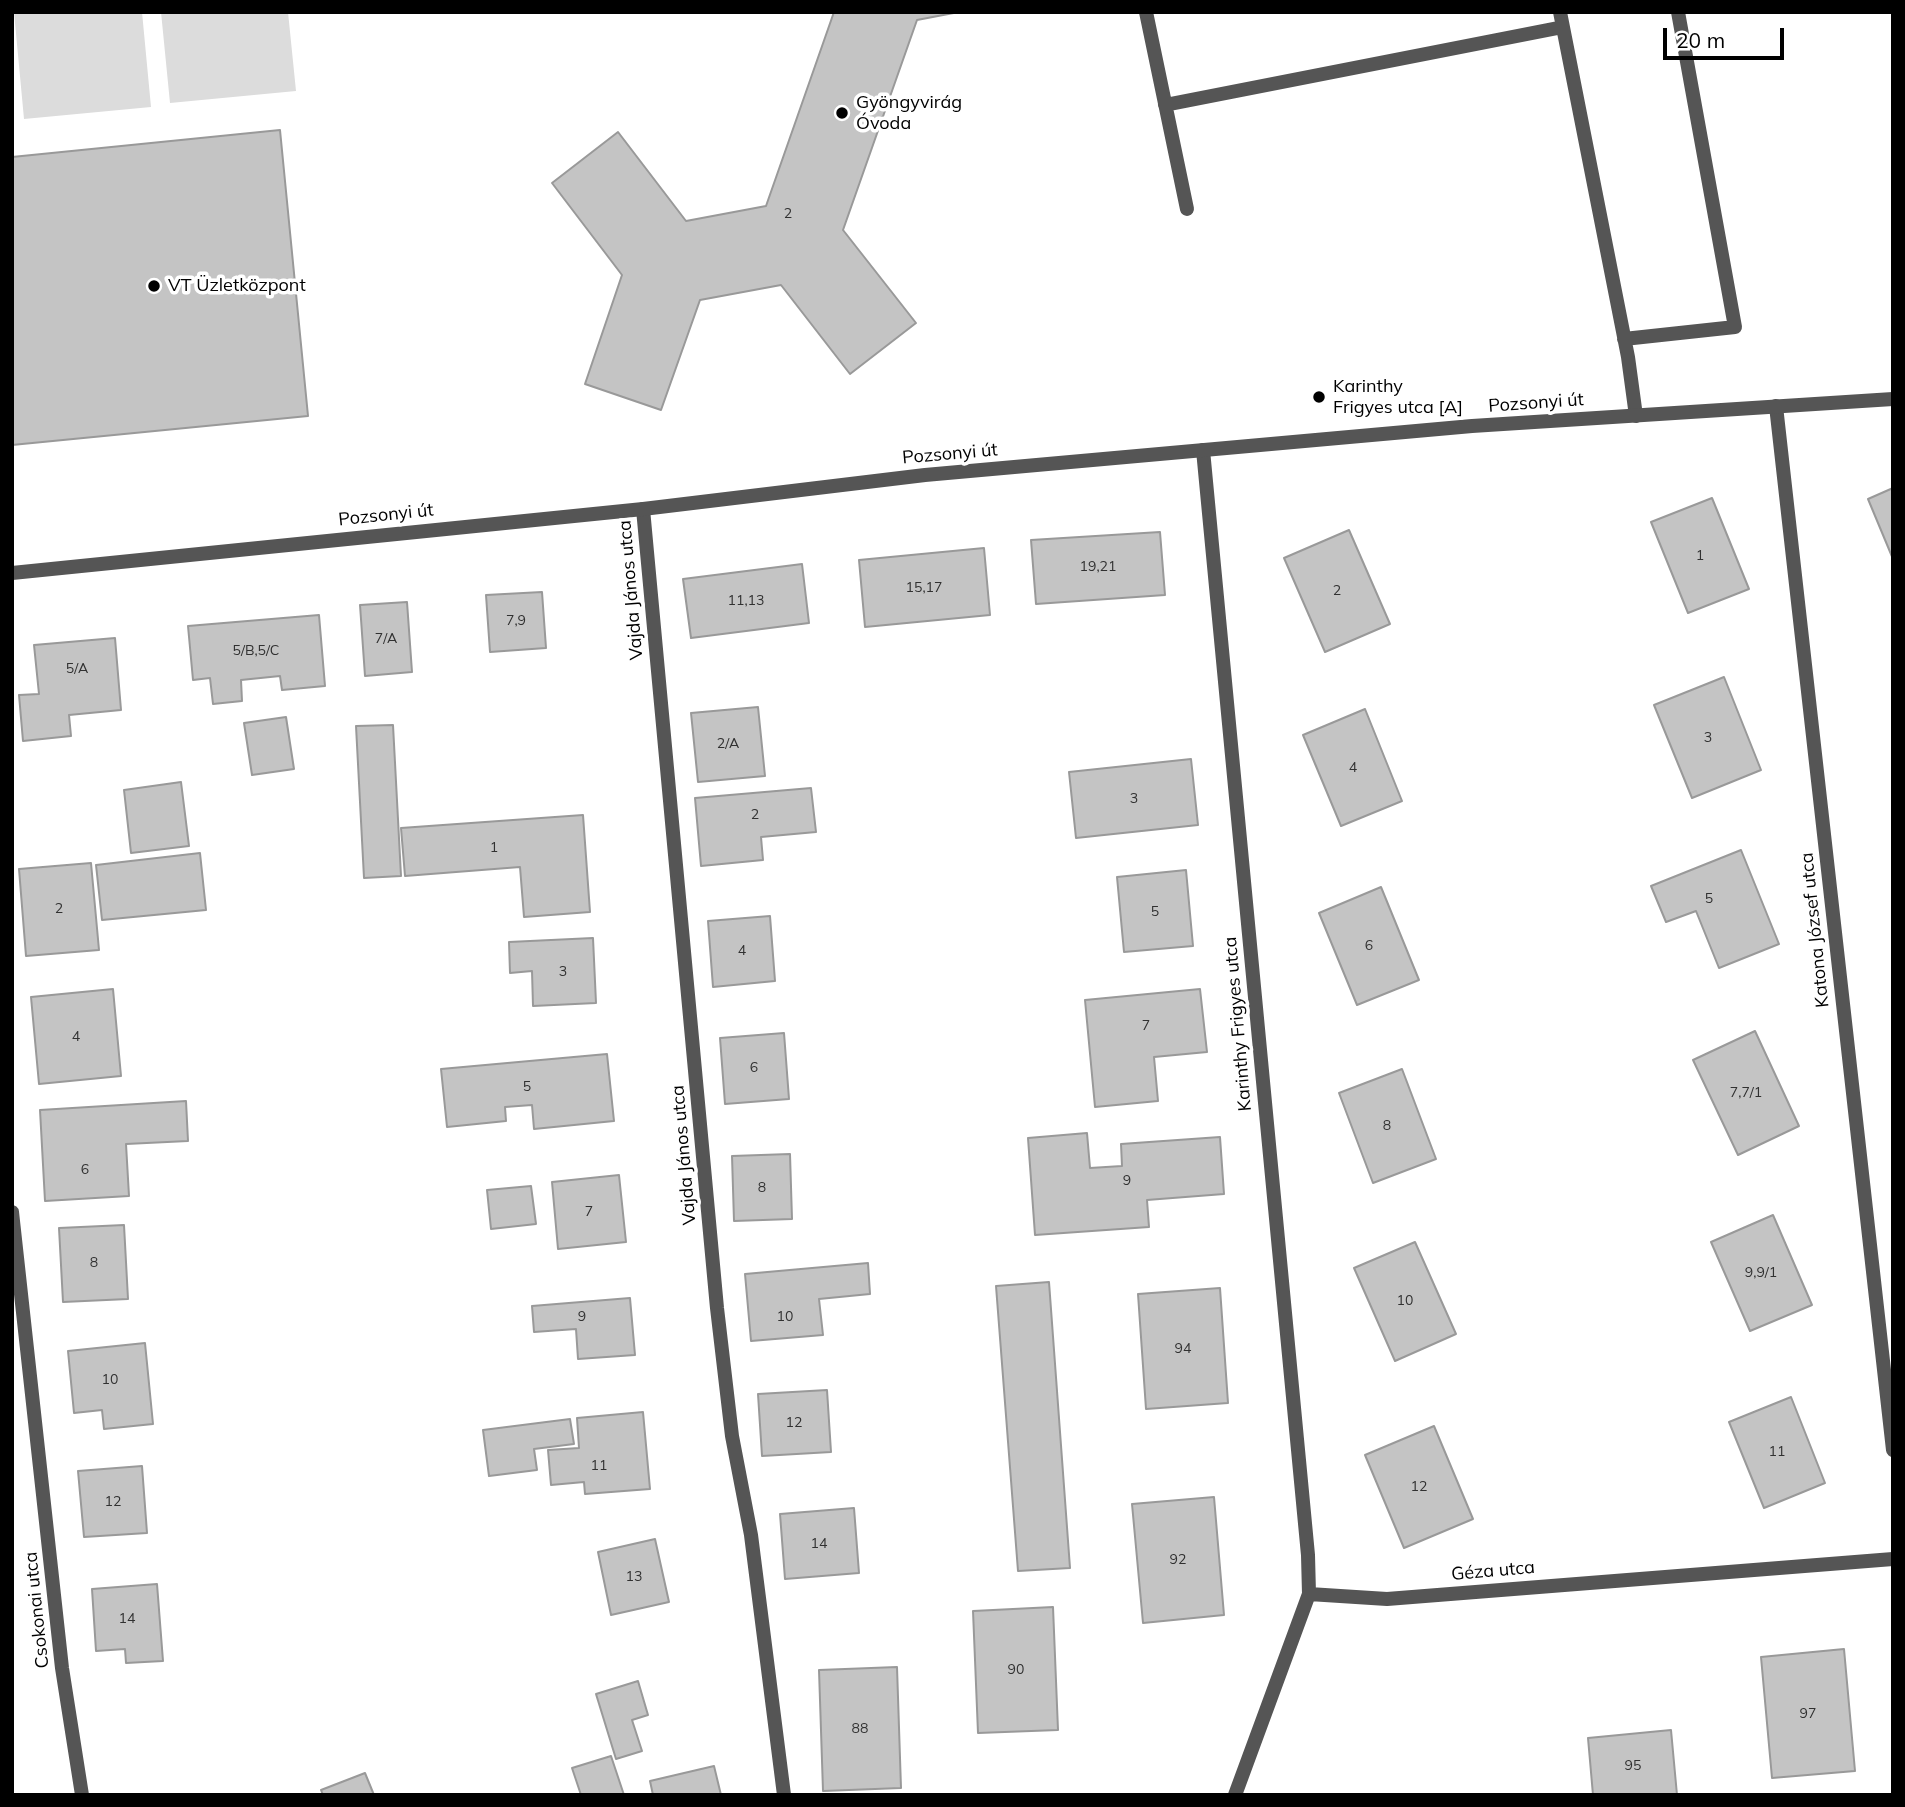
<!DOCTYPE html>
<html>
<head>
<meta charset="utf-8">
<style>
  body { margin:0 }
  #map { position:relative; width:1905px; height:1807px; overflow:hidden; background:#fff; font-family:Mulish,sans-serif }
  canvas { display:block }
  .frame { position:absolute; inset:0; border:14px solid #000; pointer-events:none }
  .scale { position:absolute; left:1663px; top:28px; width:121px; height:32px; box-sizing:border-box; border:4px solid #000; border-top:0; padding-left:9px; font-size:21px; line-height:24px; white-space:nowrap; color:#000; -webkit-text-stroke:5px #fff; paint-order:stroke }
</style>
</head>
<body>
<div id="map">
<canvas width="1905" height="1807"></canvas>
<div class="frame"></div>
<div class="scale">20 m</div>
</div>
<script>
const g = document.querySelector('canvas').getContext('2d');
g.lineJoin = 'round';
function fillPath(path, color) { g.fillStyle = color; g.fill(path, 'evenodd'); }
function stroke(path, color, width, dash) { g.strokeStyle = color; g.lineWidth = width; g.lineCap = dash ? 'butt' : 'round'; g.setLineDash(dash || []); g.stroke(path); }
function write(font, color, halo, rows, align = 'center') {
  g.font = font + ' Mulish,sans-serif'; g.lineWidth = 7; g.setLineDash([]); g.textBaseline = 'middle'; g.strokeStyle = halo; g.fillStyle = color; for (const [text, x, y, turn = 0] of rows) {
    g.save(); g.translate(x, y); g.rotate((+turn || 0) * Math.PI / 180); g.textAlign = isNaN(turn) ? turn : align; if (halo) g.strokeText(text, 0, 0); g.fillText(text, 0, 0); g.restore();
  }
}
const green = new Path2D(`
  M14,12H142L151,107L24,119Z
  M161,12H288L296,91L170,103Z`);
const building = new Path2D(`
  M834,12H959L917,20L843,230L916,323L850,374L781,285L700,300L661,410L585,384L622,275L552,183L618,132L686,221L766,206Z
  M280,130L308,416L12,445V157Z
  M1893,488V559L1868,499Z
  M1712,498L1749,589L1688,613L1651,522Z
  M1349,530L1390,624L1325,652L1284,558Z
  M1160,532L1165,595L1036,604L1031,540Z
  M984,548L990,615L865,627L859,560Z
  M802,564L809,623L691,638L683,579Z
  M542,592L546,648L490,652L486,595Z
  M407,602L412,672L365,676L360,605Z
  M319,615L325,686L282,690L280,676L241,680L242,701L213,704L210,678L193,680L188,626Z
  M115,638L121,710L69,715L71,736L23,741L19,695L39,694L34,645Z
  M1724,677L1761,770L1692,798L1654,705Z
  M758,707L765,776L698,782L691,713Z
  M1365,709L1402,801L1341,826L1303,735Z
  M286,717L294,769L252,775L244,723Z
  M393,725L401,876L364,878L356,726Z
  M1191,759L1198,825L1076,838L1069,772Z
  M181,782L189,846L131,853L124,790Z
  M811,788L816,832L761,837L763,860L701,866L695,798Z
  M583,815L590,912L524,917L520,867L405,876L401,828Z
  M1741,850L1779,944L1719,968L1696,911L1666,922L1651,886Z
  M200,853L206,910L102,920L96,865Z
  M91,863L99,950L26,956L19,869Z
  M1186,870L1193,946L1124,952L1117,877Z
  M1381,887L1419,980L1357,1005L1319,913Z
  M770,916L775,981L713,987L708,921Z
  M593,938L596,1003L533,1006L532,971L510,973L509,942Z
  M113,989L121,1076L39,1084L31,997Z
  M1200,989L1207,1052L1154,1057L1158,1101L1095,1107L1085,1000Z
  M1755,1031L1799,1126L1738,1155L1693,1060Z
  M784,1033L789,1099L725,1104L720,1038Z
  M607,1054L614,1121L534,1129L532,1105L505,1107L506,1121L447,1127L441,1069Z
  M1402,1069L1436,1159L1373,1183L1339,1093Z
  M186,1101L188,1141L126,1144L129,1196L45,1201L40,1110Z
  M1087,1133L1090,1168L1122,1166L1121,1144L1220,1137L1224,1194L1147,1200L1149,1227L1035,1235L1028,1138Z
  M790,1154L792,1219L734,1221L732,1156Z
  M619,1175L626,1242L558,1249L552,1182Z
  M531,1186L536,1224L491,1229L487,1190Z
  M1773,1215L1812,1305L1750,1331L1711,1242Z
  M124,1225L128,1299L63,1302L59,1228Z
  M1415,1242L1456,1334L1395,1361L1354,1268Z
  M868,1263L870,1294L819,1299L823,1335L751,1341L745,1274Z
  M1049,1282L1070,1568L1018,1571L996,1286Z
  M1220,1288L1228,1403L1146,1409L1138,1294Z
  M630,1298L635,1355L578,1359L576,1329L534,1332L532,1306Z
  M145,1343L153,1424L104,1429L102,1410L74,1413L68,1351Z
  M827,1390L831,1452L762,1456L758,1394Z
  M1791,1397L1825,1483L1764,1508L1729,1422Z
  M643,1412L650,1489L585,1494L584,1482L551,1485L548,1450L579,1448L577,1418Z
  M570,1419L574,1444L534,1449L537,1470L489,1476L483,1430Z
  M1434,1426L1473,1519L1404,1548L1365,1455Z
  M142,1466L147,1533L84,1537L78,1471Z
  M1214,1497L1224,1615L1143,1623L1132,1504Z
  M854,1508L859,1573L785,1579L780,1514Z
  M655,1539L669,1602L611,1615L598,1552Z
  M157,1584L163,1661L126,1663L125,1649L96,1651L92,1589Z
  M1053,1607L1058,1730L978,1733L973,1611Z
  M1844,1649L1855,1771L1772,1778L1761,1657Z
  M897,1667L901,1788L823,1791L819,1670Z
  M638,1681L648,1715L632,1720L642,1751L616,1759L596,1694Z
  M1671,1730L1677,1795H1593L1588,1738Z
  M611,1756L624,1795H581L572,1768Z
  M714,1766L721,1795H653L650,1781Z
  M365,1773L374,1795H323L321,1790Z`);
const service = new Path2D(`
  M1146,12L1187,209
  M1560,12L1628,357L1636,416
  M1165,105L1563,27
  M1624,339L1735,327L1678,12`);
const minor = new Path2D(`
  M1776,406L1893,1450
  M1203,450L1308,1555L1309,1594L1235,1795
  M643,509L717,1308L732,1436L751,1535L784,1795
  M12,1212L62,1668L82,1795
  M1309,1594L1387,1599L1893,1559`);
const tertiary = new Path2D(`
  M12,573L643,509L925,475L1472,426L1893,399`);
const markers = [
  [842,113,7,"#000"],
  [154,286,7,"#000"],
  [1319,397,7,"#000"]
];
const numberNames = [
  ["2",788,214],
  ["1",1700,556],
  ["19,21",1098,567],
  ["15,17",924,588],
  ["2",1337,591],
  ["11,13",746,601],
  ["7,9",516,621],
  ["7/A",386,639],
  ["5/B,5/C",256,651],
  ["5/A",77,669],
  ["3",1708,738],
  ["2/A",728,744],
  ["4",1353,768],
  ["3",1134,799],
  ["2",755,815],
  ["1",494,848],
  ["5",1709,899],
  ["2",59,909],
  ["5",1155,912],
  ["6",1369,946],
  ["4",742,951],
  ["3",563,972],
  ["7",1146,1026],
  ["4",76,1037],
  ["6",754,1068],
  ["5",527,1087],
  ["7,7/1",1746,1093],
  ["8",1387,1126],
  ["6",85,1170],
  ["9",1127,1181],
  ["8",762,1188],
  ["7",589,1212],
  ["8",94,1263],
  ["9,9/1",1761,1273],
  ["10",1405,1301],
  ["9",582,1317],
  ["10",785,1317],
  ["94",1183,1349],
  ["10",110,1380],
  ["12",794,1423],
  ["11",1777,1452],
  ["11",599,1466],
  ["12",1419,1487],
  ["12",113,1502],
  ["14",819,1544],
  ["92",1178,1560],
  ["13",634,1577],
  ["14",127,1619],
  ["90",1016,1670],
  ["97",1808,1714],
  ["88",860,1729],
  ["95",1633,1766]
];
const poiNames = [
  ["Gyöngyvirág",856,103],
  ["Óvoda",856,124],
  ["VT Üzletközpont",168,286],
  ["Karinthy",1333,387],
  ["Frigyes utca [A]",1333,408]
];
const streetNames = [
  ["Pozsonyi út",1536,403,-4],
  ["Pozsonyi út",950,454,-5],
  ["Pozsonyi út",386,515,-6],
  ["Vajda János utca",631,590,-95],
  ["Katona József utca",1815,930,-96],
  ["Karinthy Frigyes utca",1238,1024,-95],
  ["Vajda János utca",684,1155,-95],
  ["Géza utca",1493,1571,-5],
  ["Csokonai utca",37,1610,-96]
];
fillPath(green, '#dcdcdc');
fillPath(building, '#c4c4c4');
stroke(building, '#999', 2);
stroke(service, '#555', 14);
stroke(minor, '#555', 14);
stroke(tertiary, '#555', 14);
for (const [x, y, r, color] of markers) { const dot = new Path2D(); dot.arc(x, y, r, 0, 2 * Math.PI); g.fillStyle = color; g.fill(dot); stroke(dot, '#fff', 2.5); }
write('14px', '#313131', null, numberNames);
write('18px', '#000', '#fff', poiNames, 'left');
write('18px', '#000', '#fff', streetNames);
</script>
</body>
</html>
